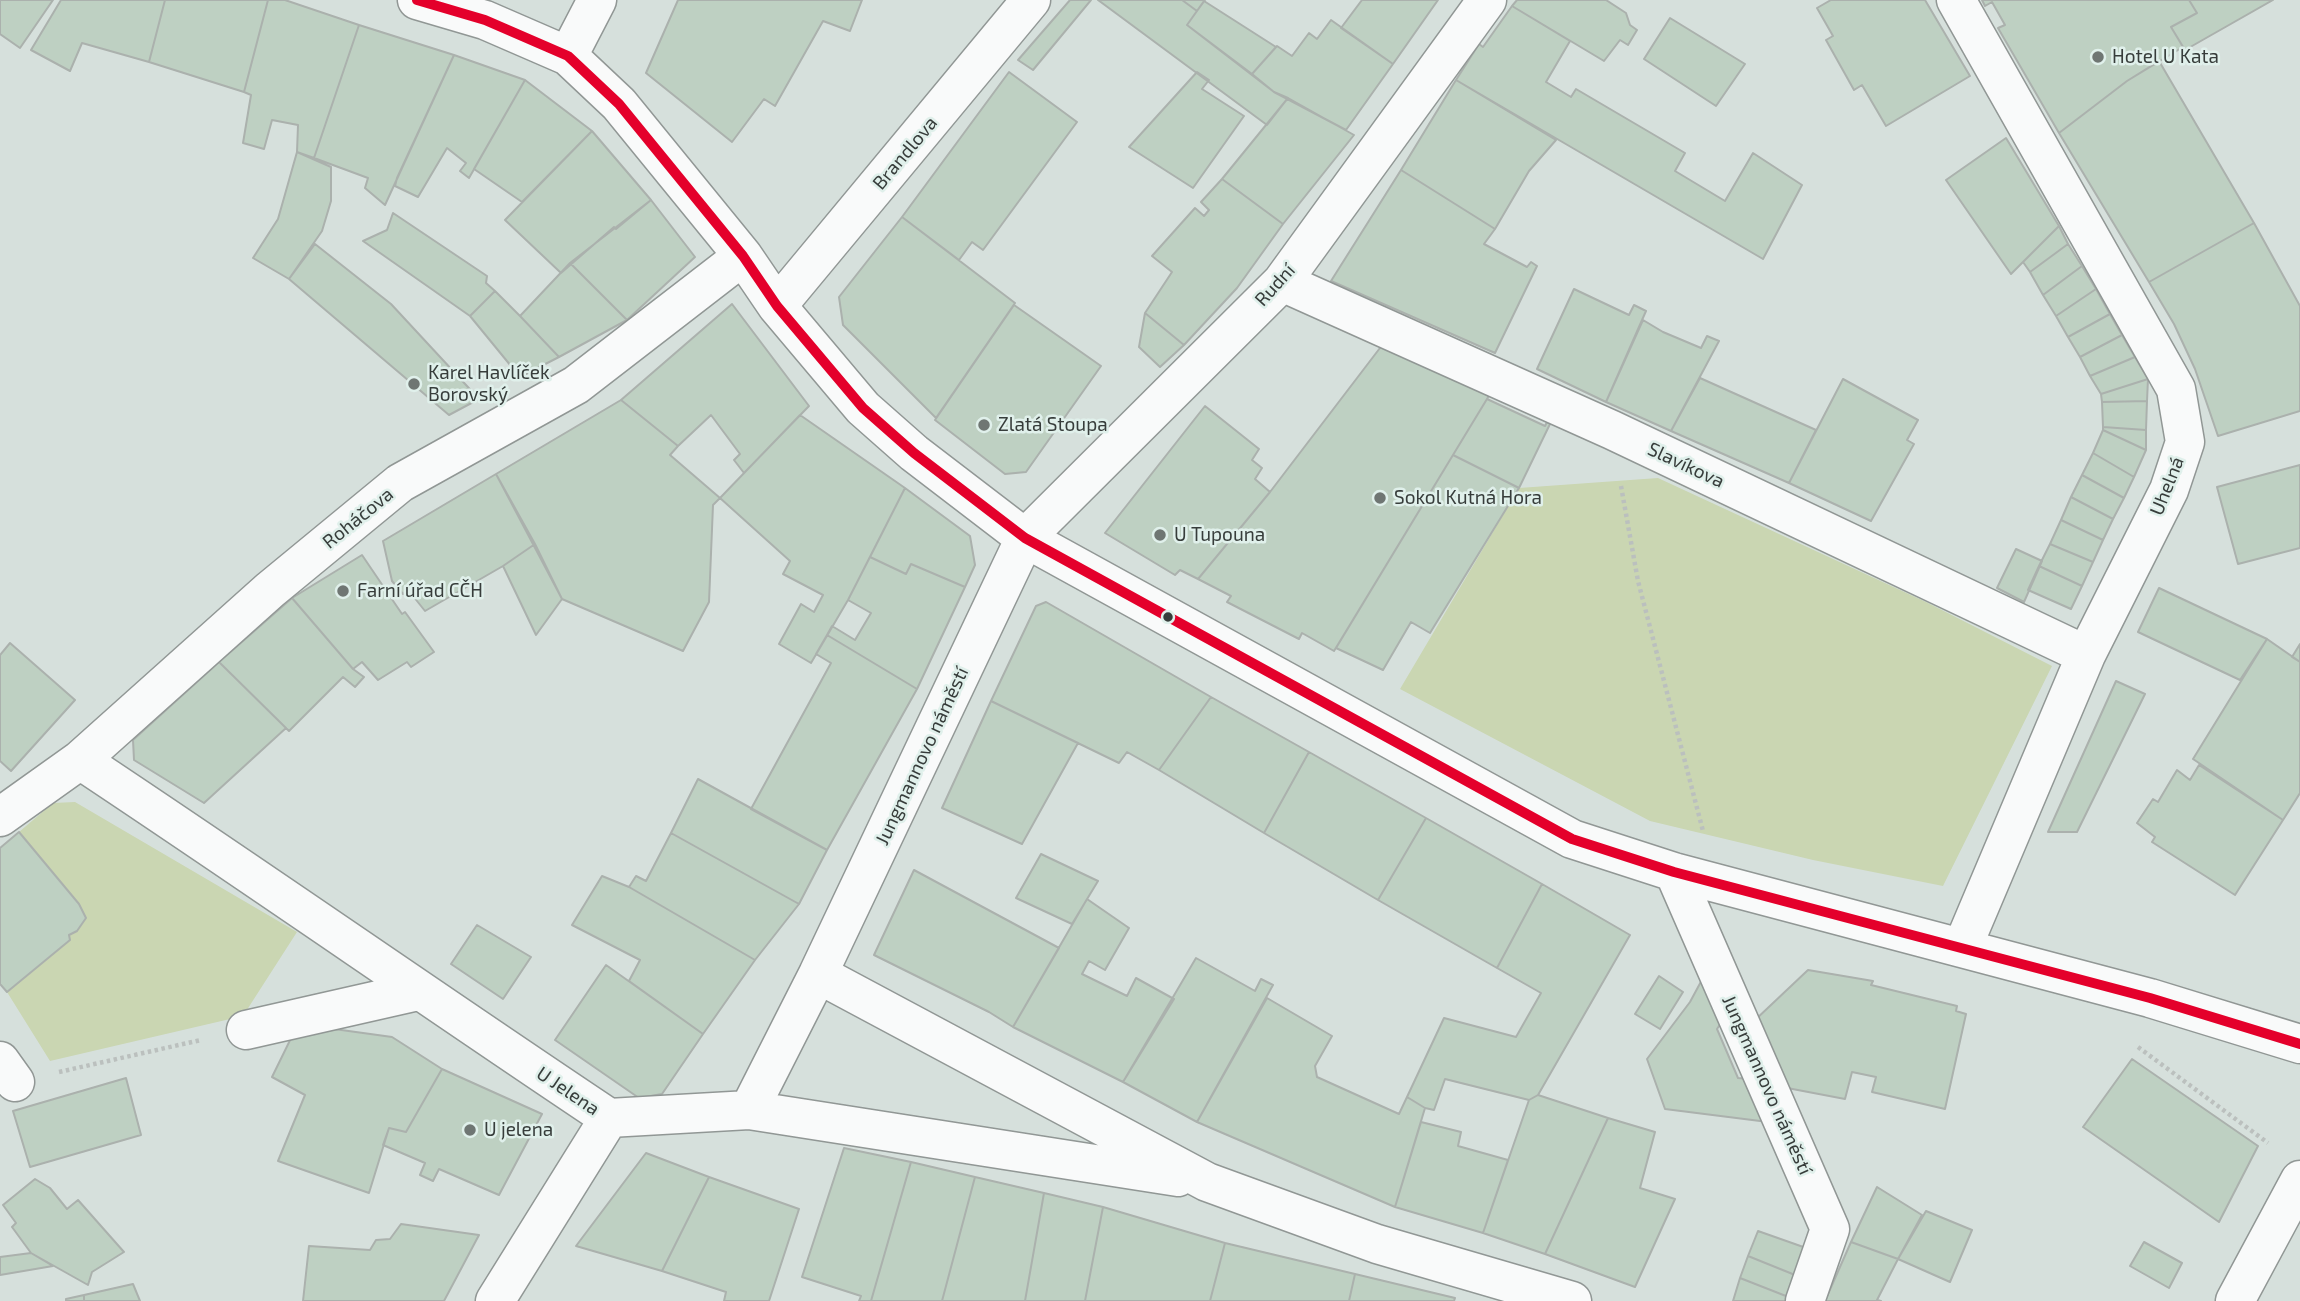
<!DOCTYPE html>
<html>
<head>
<meta charset="utf-8">
<style>
  body { margin:0 }
  canvas { display:block; background:#d6e0dc }
</style>
</head>
<body>
<canvas width="2300" height="1301"></canvas>
<script>
const g = document.querySelector('canvas').getContext('2d');
g.lineJoin = 'round';
function fillPath(path, color) { g.fillStyle = color; g.fill(path, 'evenodd'); }
function stroke(path, color, width, dash) { g.strokeStyle = color; g.lineWidth = width; g.lineCap = dash ? 'butt' : 'round'; g.setLineDash(dash || []); g.stroke(path); }
function write(font, color, halo, rows, align = 'center') {
  g.font = font + ' "Exo 2",sans-serif'; g.lineWidth = 5; g.setLineDash([]); g.textBaseline = 'middle'; g.strokeStyle = halo; g.fillStyle = color; for (const [text, x, y, turn = 0] of rows) {
    g.save(); g.translate(x, y); g.rotate((+turn || 0) * Math.PI / 180); g.textAlign = isNaN(turn) ? turn : align; if (halo) g.strokeText(text, 0, 0); g.fillText(text, 0, 0); g.restore();
  }
}
const green = new Path2D(`
  M1658,478L1926,602L2052,666L1943,886L1813,860L1650,821L1400,689L1519,488Z
  M75,802L297,932L243,1016L50,1061L7,992L70,940L69,935L77,931L86,918L79,904L19,832L53,803Z`);
const building = new Path2D(`
  M0,0H53L20,48L0,34Z
  M61,0H165L149,62L82,43L70,71L31,50Z
  M165,0H268L244,92L149,62Z
  M268,0H285L359,25L314,158L297,152L298,125L272,120L264,149L243,143L251,95L244,92Z
  M678,0H862L850,31L823,21L775,106L764,99L732,142L646,73Z
  M1070,0H1091L1033,70L1018,60Z
  M1098,0H1182L1197,11L1187,25L1274,92L1288,98L1267,125Z
  M1182,0H1205L1197,11Z
  M1362,0H1438L1393,64L1341,28Z
  M1517,0H1606L1626,13L1630,25L1637,30L1628,45L1620,40L1604,61L1512,6Z
  M1831,0H1925L1970,76L1886,126L1862,85L1854,90L1826,40L1833,36L1817,8Z
  M1982,0H2189L2197,13L2171,27L2183,47L2127,81L2059,133L1998,28L2005,25L1992,2L1985,6Z
  M2189,0H2273L2185,50L2171,27L2197,13Z
  M1204,1L1276,47L1252,74L1187,25Z
  M1512,6L1570,41L1546,82L1571,97L1576,89L1685,153L1675,171L1725,201L1753,153L1802,185L1763,259L1456,80L1479,44L1483,47Z
  M1670,18L1745,64L1716,106L1644,59Z
  M1331,20L1393,64L1346,130L1274,92L1252,74L1277,46L1292,56L1309,33L1317,39Z
  M359,25L454,55L385,205L365,188L368,178L314,158Z
  M454,55L525,80L469,178L460,171L466,163L447,148L418,197L395,186L397,178Z
  M2159,61L2254,223L2149,282L2059,133L2127,81Z
  M1009,72L1077,122L983,250L972,242L959,260L902,217Z
  M1197,72L1209,80L1202,89L1244,116L1193,188L1129,147Z
  M525,80L592,131L522,202L474,169Z
  M1456,80L1556,140L1529,171L1495,229L1401,170Z
  M1288,98L1354,135L1283,224L1222,179Z
  M592,131L651,200L616,229L614,227L561,273L505,220Z
  M2006,138L2059,226L2011,274L1946,180Z
  M297,152L331,167V201L322,231L289,279L253,258L278,219Z
  M1401,170L1495,229L1484,244L1527,267L1531,262L1537,266L1495,353L1331,281Z
  M1222,179L1283,224L1237,288L1184,345L1145,313L1172,272L1152,256L1195,208L1204,216L1209,210L1201,202Z
  M651,200L695,257L627,320L570,263Z
  M393,213L487,276L486,283L495,291L470,316L363,241L387,230Z
  M902,217L1015,303L936,418L843,325L839,297Z
  M2254,223L2300,306V411L2218,436L2195,369L2174,324L2149,282Z
  M2059,226L2068,244L2030,272L2023,262Z
  M315,244L391,304L479,399L449,415L289,279Z
  M2068,244L2082,266L2043,295L2030,272Z
  M570,263L627,320L559,357L520,316Z
  M2082,266L2096,289L2056,316L2043,295Z
  M1574,289L1629,315L1634,305L1646,311L1606,402L1537,369Z
  M2096,289L2110,314L2068,337L2056,316Z
  M495,291L520,316L559,357L520,377L470,316Z
  M732,304L809,406L744,473L734,460L740,454L711,415L678,446L621,400Z
  M1014,305L1101,366L1026,472L1005,474L935,420Z
  M1145,313L1184,345L1160,367L1139,347Z
  M2110,314L2122,335L2080,357L2068,337Z
  M1643,320L1663,332L1701,348L1707,336L1719,341L1671,431L1606,402Z
  M2122,335L2135,357L2090,376L2080,357Z
  M1383,344L1490,394L1334,651L1302,633L1299,639L1227,602L1231,596L1198,579L1270,492Z
  M2135,357L2148,379L2101,394L2090,376Z
  M1700,378L1816,430L1789,483L1671,431Z
  M1843,379L1918,420L1907,440L1914,444L1871,521L1789,483Z
  M2148,379L2147,401L2102,402L2101,394Z
  M1487,399L1545,426L1547,422L1550,424L1519,488L1453,455Z
  M621,400L678,446L670,455L720,498L713,505L709,602L683,651L562,599L496,474Z
  M2147,401L2146,430L2103,427L2102,402Z
  M1205,406L1259,449L1252,460L1262,468L1255,479L1270,492L1198,579L1180,570L1175,575L1105,533Z
  M800,415L905,488L848,600L811,663L779,644L801,604L814,612L823,595L783,574L790,561L720,498Z
  M2103,427L2146,430V450L2103,430Z
  M2103,430L2146,450L2134,477L2093,453Z
  M2093,453L2134,477L2124,498L2082,475Z
  M1453,455L1519,488L1430,633L1411,622L1383,670L1336,648Z
  M2300,465V548L2238,564L2217,487Z
  M496,474L535,544L503,566L425,611L409,591L403,594L392,581L383,541Z
  M2082,475L2124,498L2113,519L2071,497Z
  M905,488L970,536L975,565L965,587L911,564L906,574L870,557Z
  M2071,497L2113,519L2103,540L2061,520Z
  M2061,520L2103,540L2093,562L2050,544Z
  M535,544L562,599L536,635L503,566Z
  M2050,544L2093,562L2082,586L2039,566Z
  M2016,549L2042,561L2024,602L1997,588Z
  M362,555L402,614L405,612L434,652L411,667L407,662L378,680L362,662L353,669L292,598Z
  M870,557L906,574L911,564L965,587L917,689L827,635L832,626L855,640L871,613L848,600Z
  M2039,566L2082,586L2071,609L2028,590Z
  M2159,588L2267,639L2240,680L2138,632Z
  M292,598L353,669L364,677L355,687L343,677L289,731L219,662Z
  M1046,602L1211,697L1159,770L1127,752L1119,763L991,701L1036,606Z
  M827,635L917,689L827,850L751,809L831,663L816,654Z
  M2267,639L2300,662V793L2283,820L2193,759Z
  M10,643L75,700L11,771L0,761V655Z
  M2300,644V662L2292,657Z
  M219,662L286,728L204,803L134,760L133,740Z
  M2116,681L2145,694L2077,832H2048Z
  M1211,697L1309,752L1264,833L1159,770Z
  M991,701L1078,743L1022,844L942,808Z
  M1309,752L1426,818L1378,900L1264,833Z
  M2199,765L2283,820L2235,895L2152,842L2155,837L2137,823L2153,799L2158,802L2177,770L2190,780Z
  M698,779L827,850L799,904L671,833Z
  M1426,818L1542,884L1497,968L1378,900Z
  M19,832L79,904L86,918L77,931L69,935L70,940L7,992L0,984V848Z
  M671,833L799,904L755,960L629,887L636,876L646,881Z
  M1041,854L1098,881L1072,924L1016,898Z
  M914,870L1059,948L1013,1027L989,1012L874,955Z
  M602,876L629,887L755,960L703,1034L629,981L640,960L572,925Z
  M1542,884L1630,935L1538,1095L1529,1100L1445,1079L1434,1110L1425,1108L1407,1097L1444,1018L1516,1037L1541,993L1497,968Z
  M1087,899L1129,928L1105,970L1089,961L1082,974L1127,996L1136,978L1174,999L1123,1082L1013,1027Z
  M477,925L531,957L503,999L451,964Z
  M1196,958L1255,991L1261,979L1273,985L1197,1122L1123,1082Z
  M606,965L703,1034L662,1094L639,1098L555,1040Z
  M1808,970L1873,981L1871,985L1957,1006L1956,1011L1966,1014L1945,1109L1872,1092L1876,1077L1852,1072L1845,1099L1782,1087L1754,1021Z
  M1659,976L1683,992L1660,1029L1635,1014Z
  M1704,976L1723,1020L1717,1029L1738,1078L1749,1079L1768,1122L1665,1109L1647,1059L1690,1002Z
  M1267,998L1332,1036L1315,1066L1317,1077L1399,1114L1407,1097L1425,1108L1395,1207L1197,1122Z
  M298,1024L392,1037L442,1069L406,1132L389,1128L369,1193L278,1161L305,1095L272,1077Z
  M2132,1059L2258,1146L2219,1222L2083,1127Z
  M442,1069L542,1114L499,1195L439,1169L433,1181L420,1175L425,1163L383,1145L389,1128L406,1132Z
  M126,1078L141,1135L30,1167L13,1111Z
  M1538,1095L1608,1118L1545,1254L1483,1233L1529,1100Z
  M1608,1118L1655,1132L1640,1188L1675,1199L1635,1287L1545,1254Z
  M1421,1122L1461,1132L1458,1146L1508,1160L1483,1233L1395,1207Z
  M844,1148L911,1162L871,1301H859L861,1296L802,1277Z
  M646,1153L709,1177L662,1271L576,1246Z
  M911,1162L975,1177L942,1301H871Z
  M709,1177L799,1209L769,1301H724L726,1292L662,1271Z
  M975,1177L1044,1193L1025,1301H942Z
  M35,1179L50,1188L67,1209L78,1200L124,1252L92,1272L88,1285L31,1253L12,1227L16,1223L3,1205Z
  M1877,1187L1922,1215L1898,1259L1851,1242Z
  M1044,1193L1103,1207L1085,1301H1025Z
  M1103,1207L1225,1243L1210,1301H1085Z
  M1926,1211L1972,1230L1950,1282L1898,1259Z
  M401,1224L479,1235L444,1301H303L309,1246L370,1250L376,1240L390,1239Z
  M1758,1231L1809,1249L1800,1277L1748,1256Z
  M1851,1242L1898,1259L1877,1300L1881,1301H1825Z
  M2144,1242L2182,1263L2169,1288L2130,1266Z
  M1225,1243L1355,1274L1349,1301H1210Z
  M31,1253L53,1266L0,1275V1257Z
  M1748,1256L1800,1277L1791,1298L1740,1278Z
  M1355,1274L1455,1298L1454,1301H1349Z
  M1740,1278L1791,1298L1790,1301H1733Z
  M133,1284L140,1301H84V1295Z
  M84,1295V1301H66V1299Z`);
const path = new Path2D(`
  M1621,486L1638,581L1703,831
  M2138,1047L2268,1143
  M59,1072L201,1040`);
const minor = new Path2D(`
  M417,0L485,20L568,56L619,104L743,256L777,306L863,408L914,453L1025,538L1572,839L1674,872L2150,998L2300,1044
  M1956,0L2176,389L2185,442L2169,490L2086,655L1962,948
  M568,56L597,0
  M1282,282L1612,430L2086,655
  M777,306L1031,0
  M80,760C258,878 432,1000 609,1118
  M0,817L80,760L270,590L400,483L576,385L743,256
  M1674,872L1830,1229L1805,1301
  M818,974L1207,1182L1377,1244L1572,1301
  M246,1030L418,991
  M0,1061L15,1082
  M749,1110L1178,1177
  M609,1118L749,1110L818,974L1025,538L1282,282L1487,0
  M495,1301L609,1118
  M2235,1301L2300,1180`);
const bus1 = new Path2D(`
  M417,0L485,20L568,56L619,104L743,256L777,306L863,408L914,453L1025,538L1572,839L1674,872L2150,998L2300,1044`);
const markers = [
  [2098,57,7,"#6f7673"],
  [414,384,7,"#6f7673"],
  [984,425,7,"#6f7673"],
  [1380,498,7,"#6f7673"],
  [1160,535,7,"#6f7673"],
  [343,591,7,"#6f7673"],
  [1168,617,6,"#373d3b"],
  [470,1130,7,"#6f7673"]
];
const poiNames = [
  ["Hotel U Kata",2112,57],
  ["Karel Havlíček",428,373],
  ["Borovský",428,395],
  ["Zlatá Stoupa",998,425],
  ["Sokol Kutná Hora",1394,498],
  ["U Tupouna",1174,535],
  ["Farní úřad CČH",357,591],
  ["U jelena",484,1130]
];
const streetNames = [
  ["Brandlova",905,153,-50],
  ["Rudní",1275,285,-48],
  ["Slavíkova",1686,465,25],
  ["Uhelná",2167,486,-68],
  ["Roháčova",358,518,-39],
  ["Jungmannovo náměstí",922,756,-65],
  ["Jungmannovo náměstí",1767,1085,66],
  ["U Jelena",568,1091,34]
];
fillPath(green, '#cad6b2');
fillPath(building, '#bed0c2');
stroke(building, '#abb1ad', 2);
stroke(minor, '#919795', 41);
stroke(path, '#bbc0be', 4.5, [3.5, 3.5]);
stroke(minor, '#f9fafa', 38);
stroke(bus1, '#e4002b', 10);
for (const [x, y, r, color] of markers) { const dot = new Path2D(); dot.arc(x, y, r, 0, 2 * Math.PI); g.fillStyle = color; g.fill(dot); stroke(dot, '#e0f0eb', 2.5); }
write('19px', '#373d3b', '#e0f0eb', poiNames, 'left');
write('19px', '#373d3b', '#e0f0eb', streetNames);
</script>
</body>
</html>
